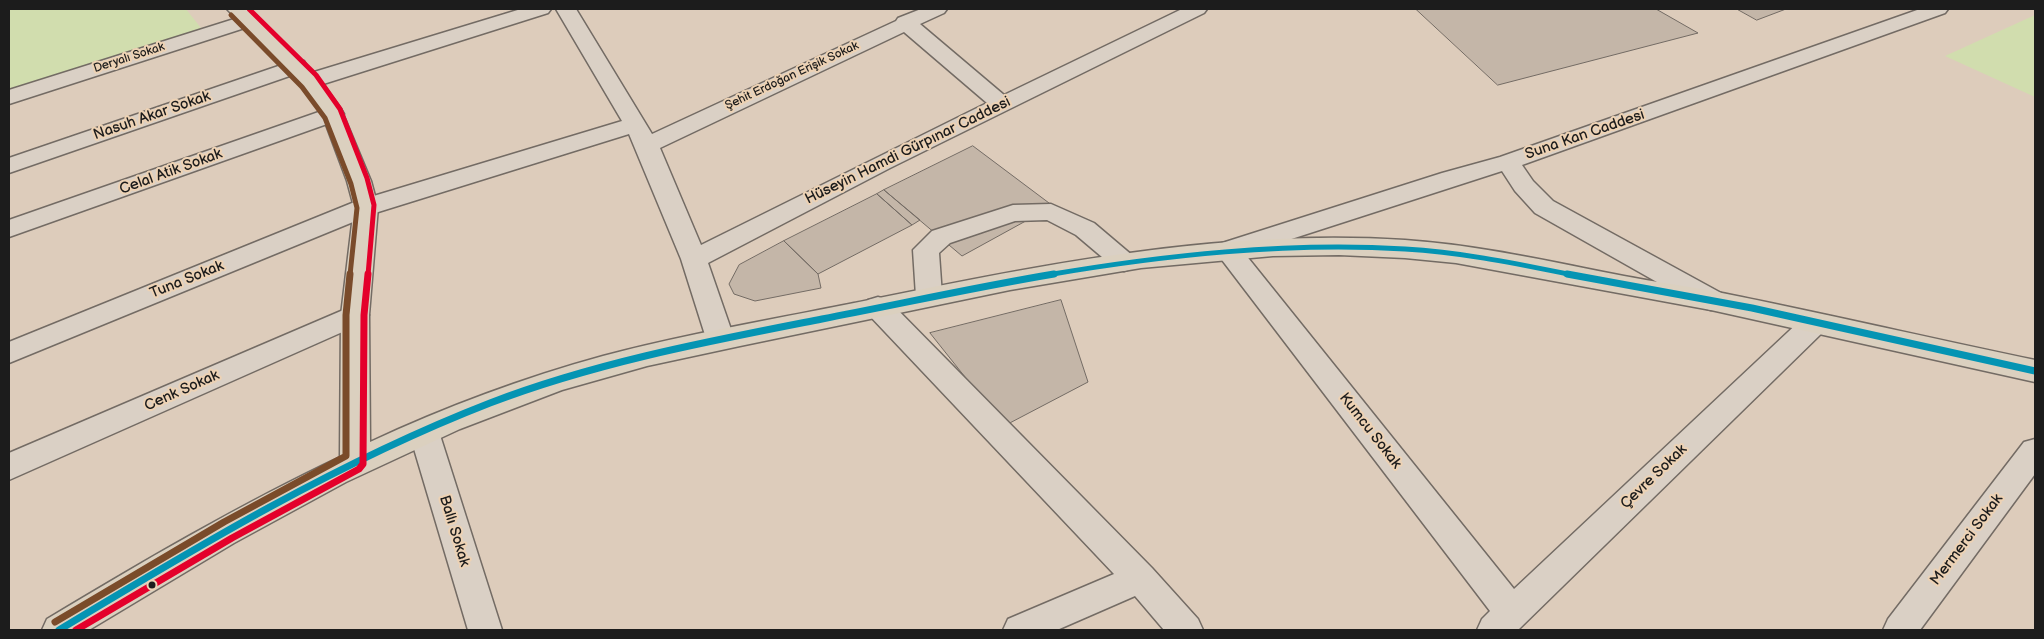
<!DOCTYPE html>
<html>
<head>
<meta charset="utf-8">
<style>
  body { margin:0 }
  #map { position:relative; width:2044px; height:639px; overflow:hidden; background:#dcb; font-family:"Balsamiq Sans",sans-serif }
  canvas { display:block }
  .frame { position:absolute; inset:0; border:10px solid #1c1c1c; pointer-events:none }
</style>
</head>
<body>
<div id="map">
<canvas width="2044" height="639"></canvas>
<div class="frame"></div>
</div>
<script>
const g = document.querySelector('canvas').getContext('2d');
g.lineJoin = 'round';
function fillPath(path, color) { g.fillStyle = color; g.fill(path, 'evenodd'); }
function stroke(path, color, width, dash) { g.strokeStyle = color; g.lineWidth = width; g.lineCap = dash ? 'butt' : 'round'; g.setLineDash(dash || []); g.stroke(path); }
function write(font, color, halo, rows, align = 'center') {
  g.font = font + ' "Balsamiq Sans",sans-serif'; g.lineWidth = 4; g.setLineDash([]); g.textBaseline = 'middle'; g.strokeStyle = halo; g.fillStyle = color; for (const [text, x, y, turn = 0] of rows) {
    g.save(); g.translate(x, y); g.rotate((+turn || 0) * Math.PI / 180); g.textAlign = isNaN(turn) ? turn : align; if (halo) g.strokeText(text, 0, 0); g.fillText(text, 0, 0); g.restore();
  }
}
const green = new Path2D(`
  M9,9H186L201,28L159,44L31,85L9,89Z
  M2035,15V97L1945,56Z`);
const building = new Path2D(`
  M1416,9H1656L1698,33L1498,85Z
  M1737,9H1786L1757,20Z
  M973,146L1053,206L962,256L884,190Z
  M884,190L920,220L912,225L877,194Z
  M877,194L912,225L818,274L784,241Z
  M784,241L818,274L821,288L755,301L734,294L729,284L739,265Z
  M1061,300L1088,382L1004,426L930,333Z`);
const minor = new Path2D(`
  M521,9H551L548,13L317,86L309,88L301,86L298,81L301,76Z
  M556,9H576L652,134L896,21L898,18L921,9H947L944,13L920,24L1004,95L1182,9H1207L1204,13L890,168L708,263L734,338L730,345L720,348L710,345L706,338L681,259L629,134L375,213L9,363V342L357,201L622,121ZM904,32L987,103L701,245L660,148Z
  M1920,9H1948L1945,13L1522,165L1533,181L1553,201L1721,293L1725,300L1721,307L1711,310L1701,307L1535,213L1515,191L1502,171L1245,254L1514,589L1804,317L1814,314L1824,317L1828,324L1824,331L1518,630H1477L1482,619L1490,611L1219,256L1215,250L1219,244L1442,173L1500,157Z
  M250,14L257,16L260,20L257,24L9,104V90Z
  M296,60L304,61L307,66L304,71L9,173V158Z
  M333,107L341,109L344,114L341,119L9,237V220Z
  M1051,204L1094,223L1133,256L1137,262L1133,268L1124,271L1115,268L1076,235L1047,220L1015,221L950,243L939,253L942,296L939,303L929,305L919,303L916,296L913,250L932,231L1013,205Z
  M878,297L888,300L1152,568L1198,619L1203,630H1164L1135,596L1057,630H1003L1008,619L1114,574L868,314L864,307L868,300Z
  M355,305L365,308L369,315L365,322L9,480V453Z
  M424,420L435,424L439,432L502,630H468L409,432L413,424Z
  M2035,439V474L1920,630H1883L1888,619L2024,442Z`);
const major = new Path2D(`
  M227,9H248L317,76L341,109L371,181L378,207L369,315L370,442C445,407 523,378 603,356C686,334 770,320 854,303C1036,266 1218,228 1405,240C1479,245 1552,262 1624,276C1655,282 1686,286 1717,292C1823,313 1929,338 2035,360V382L1711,310L1456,263L1405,258L1339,255L1273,256L1141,268L1010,290L740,346L647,366L562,390L460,429L346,482L234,543L89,630H42L47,619C142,562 239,505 340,457L341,315L354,207L347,181L322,114L301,86Z`);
const bus1Far1 = new Path2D(`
  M1047,275C1165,255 1285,242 1405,249C1461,252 1518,264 1573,275`);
const bus1 = new Path2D(`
  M1567,274L1752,308L2035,371
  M59,630C198,546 338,462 490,403C597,362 710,341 822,319C900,304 976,287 1054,274`);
const bus2Far1 = new Path2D(`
  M249,9L316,75L340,109L367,178L374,205L368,275`);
const bus2 = new Path2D(`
  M76,630L232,538L359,469L363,464L364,315L368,274`);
const bus3Far1 = new Path2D(`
  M231,15L302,87L325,118L351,184L357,208L350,275`);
const bus3 = new Path2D(`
  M55,622L224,522L346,456V315L350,274`);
const markers = [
  [152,585,4.5,"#1c1c1c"]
];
const farStreetnames = [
  ["Deryalı Sokak",129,58,-18],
  ["Şehit Erdoğan Erişik Sokak",792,76,-25]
];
const streetNames = [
  ["Nasuh Akar Sokak",152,116,-19],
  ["Suna Kan Caddesi",1585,135,-19],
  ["Hüseyin Hamdi Gürpınar Caddesi",908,151,-26],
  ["Celal Atik Sokak",171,172,-20],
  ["Tuna Sokak",187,280,-22],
  ["Cenk Sokak",182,391,-24],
  ["Kumcu Sokak",1370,431,52],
  ["Çevre Sokak",1654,477,-44],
  ["Ballı Sokak",454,531,73],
  ["Mermerci Sokak",1967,540,-53]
];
fillPath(green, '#d1ddae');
fillPath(building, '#c4b6a8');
stroke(building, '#736b64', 1);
stroke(minor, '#736b64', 3);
stroke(major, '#736b64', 3);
fillPath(minor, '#dad0c5');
fillPath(major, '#dbd0bf');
stroke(bus1Far1, '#0494b3', 5);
stroke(bus1, '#0494b3', 7);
stroke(bus2Far1, '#e4002b', 5);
stroke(bus2, '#e4002b', 7);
stroke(bus3Far1, '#7a4b2a', 5);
stroke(bus3, '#7a4b2a', 7);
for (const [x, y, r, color] of markers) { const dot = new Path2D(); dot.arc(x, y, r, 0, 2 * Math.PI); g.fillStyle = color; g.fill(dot); stroke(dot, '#edd2b4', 2); }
write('12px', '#1c1c1c', '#edd2b4', farStreetnames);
write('15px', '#1c1c1c', '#edd2b4', streetNames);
</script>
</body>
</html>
